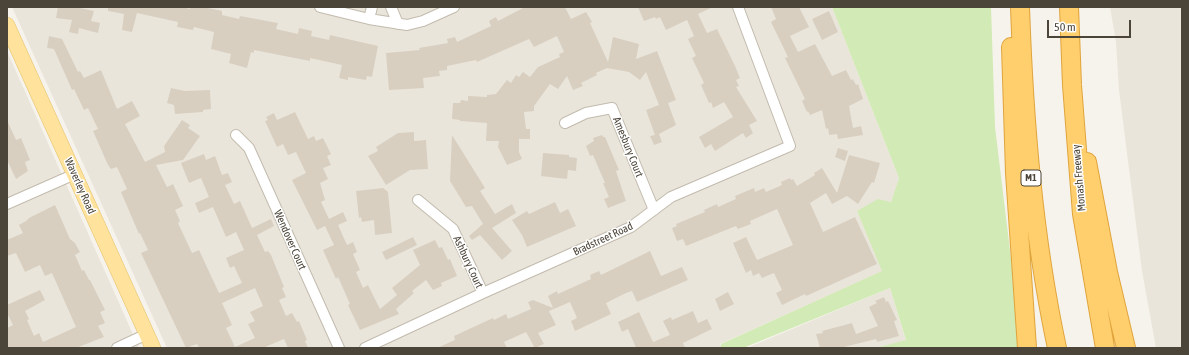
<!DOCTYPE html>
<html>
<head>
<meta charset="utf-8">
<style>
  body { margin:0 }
  #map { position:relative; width:1189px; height:355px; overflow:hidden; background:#f6f3ec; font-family:"Asap Condensed",sans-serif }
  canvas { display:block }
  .frame { position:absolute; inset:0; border:8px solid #4b4439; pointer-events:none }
  .scale { position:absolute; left:1047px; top:20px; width:84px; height:18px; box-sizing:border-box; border:2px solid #4b4439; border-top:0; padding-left:5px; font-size:12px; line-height:14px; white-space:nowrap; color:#4b4439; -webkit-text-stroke:3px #fff; paint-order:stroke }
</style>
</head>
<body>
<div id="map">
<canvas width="1189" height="355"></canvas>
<div class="frame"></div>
<div class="scale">50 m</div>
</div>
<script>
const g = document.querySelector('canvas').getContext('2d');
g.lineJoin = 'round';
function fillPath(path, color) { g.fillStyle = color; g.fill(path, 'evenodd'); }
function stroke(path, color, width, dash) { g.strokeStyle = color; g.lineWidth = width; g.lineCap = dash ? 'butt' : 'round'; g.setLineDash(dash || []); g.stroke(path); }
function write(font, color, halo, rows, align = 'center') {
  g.font = font + ' "Asap Condensed",sans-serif'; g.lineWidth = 3; g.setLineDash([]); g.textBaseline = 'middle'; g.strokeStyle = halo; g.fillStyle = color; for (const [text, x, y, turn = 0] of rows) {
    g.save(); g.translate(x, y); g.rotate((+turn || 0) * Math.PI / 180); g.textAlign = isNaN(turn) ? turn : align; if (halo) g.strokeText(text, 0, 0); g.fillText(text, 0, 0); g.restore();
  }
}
const residential = new Path2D(`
  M12,7H832L899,178L891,202L857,211L883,271L720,344L722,348H167Z
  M1110,7H1182V348H1156L1142,271L1119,90L1116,42Z
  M7,51L139,348H7Z
  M890,288L906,341L876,348H747Z`);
const green = new Path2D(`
  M832,7H991L995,127L1016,300L1018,348H876L906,340L890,288L743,348H721V344L882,271L857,211L878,199L891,202L899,178Z`);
const building = new Path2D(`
  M58,7H75L94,11L91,21L100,23L98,33L79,28L78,34L69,32L72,20L56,18Z
  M108,7H182L190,9V7H203L222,11V15L239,19L240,16L278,23L276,29L298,34L299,28L312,31L311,36L329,40L330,35L378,46L372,77L367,76L366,80L348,77V80L339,78L342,65L310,58V61L254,50V53L251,52L247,68L229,63L231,54L211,49L214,32L194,27L193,30L177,27L178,22L137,13L132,32L122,30L124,14L108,11Z
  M525,7H565L571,19L586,12L592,22L590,23L608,62L613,37L639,44L636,59L657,51L676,100L668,103L676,125L659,134L662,142L654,145L650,136L655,135L646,110L659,105L646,72L640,80L629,72L607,68L596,73L597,75L581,83L583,86L573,90L567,76L558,89L550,84L534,106V111L524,112L526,129H530V139H519V152L522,159L507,165L498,147L499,141H486L487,123L460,121V120L452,119L453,103H460L461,100L468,101V96L487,97V95L496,94L507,80L511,83L516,75L519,77L523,72L530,77L538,67L560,57L559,54L564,52L557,36L534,47L529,39L477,62L476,60L447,66V70L439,71L440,76L423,78L424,88L389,90L386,53L420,50L419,48L448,43L447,39L455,37L457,42L491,26L489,21L496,17L498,21Z
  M638,7H713L698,14L707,33L717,29L735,66L740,78L736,80L739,86L736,87L757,121L749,125L753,133L746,138L743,133L715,151L711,144L705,148L699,137L733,117L724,102L713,108L711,102L709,103L701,85L704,83L692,58L696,56L688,39L694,36L687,20L666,30L660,17L656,19L655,17L644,21Z
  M771,7H799L809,27L790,36L798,52L815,44L832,76L846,70L851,80L853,79L856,85L858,84L863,99L849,106L853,128L861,126L863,135L838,139L837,134L829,135L828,128L826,129L822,110L810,115L808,111L807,112L802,101L805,99L785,58L788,57L771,22L776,19Z
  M829,11L838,32L822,40L812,19Z
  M49,36L62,39L78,72L80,71L84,78L101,70L117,109L132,101L140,116L125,124L145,162L165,152L164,146L182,120L190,125L188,128L200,136L183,160L156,165L167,187L173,184L183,206L175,210L180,221L178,223L192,253L199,250L219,293L242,283L234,266L230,268L226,258L244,250L236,232L226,237L213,207L199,213L195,203L209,197L201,178L189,183L181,163L204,154L206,160L215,156L222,175L228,173L232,182L225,185L234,204L240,201L252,228L271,219L274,226L257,235L265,252L268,251L271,255L284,287L282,288L286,297L279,300L286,316L292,313L297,322L299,321L307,340L305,341L308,348H288L284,339L263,348H199L197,344L186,348L141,253L148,250L140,233L139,234L121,192L127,189L117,167L111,169L108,165L93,131L98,129L88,108L84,110L74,89L72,90L54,49L47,48ZM255,288L263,306L250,312L255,321L248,324L255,338L235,347L226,328L232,325L222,303Z
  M171,88L185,91L210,90L211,109L203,110V112L175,114L174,105L167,103Z
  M295,112L308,139L314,136L316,141L323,138L331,154L327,156L331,165L323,168L328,179L320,183L325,200L321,202L329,219L343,212L347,221L338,225L347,245L353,242L357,252L353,254L360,270L356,272L363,288L368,285L380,309L397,295L392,288L420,265L413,250L435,240L439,248L442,247L448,260L450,259L457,276L441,283L442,286L433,290L426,280L412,291L414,293L396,309L399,314L360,330L348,305L350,304L338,277L336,279L323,250L334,245L325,226L317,230L292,180L306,173L296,152L288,155L283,144L277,147L265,121L268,120L266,117L274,113L277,120Z
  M7,120L16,140L21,138L30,160L25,162L28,171L16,179L7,160Z
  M414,132V141L426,140L428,169L410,170L386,185L368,156L378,151L376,147L398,133Z
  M452,135L485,188L480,191L495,214L512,204L516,213L492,228L512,251L502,260L480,235L472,240L469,236L483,224L472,206L466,207L450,181Z
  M602,135L603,137H605L619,170L616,171L626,201L608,208L604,199L609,197L603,183H605L593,155L590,156L586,146L594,141L593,138Z
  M838,148L848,151L845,161L835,157Z
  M543,153L569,155V157L577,158L576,171L568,170L567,179L541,176Z
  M849,155L880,163L874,183L872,182L858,204L847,196L832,204L826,193L810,203L823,232L855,217L877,264L806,296L805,294L782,305L776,293L782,290L774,273L762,278L759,273L753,276L751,270L746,273L733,243L746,237L757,260L793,245L777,209L750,221L751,224L738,229L736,226L686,246L683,239L677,241L672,228L677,226L676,224L705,212L704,210L717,204L718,207L736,199L735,196L754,188L755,192L764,188L766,192L782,185L781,182L790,178L791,180L793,179L797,186L815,175L814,173L822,168L837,193Z
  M383,188L388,192L392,233L375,235L374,220L362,222L361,217L359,218L356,191Z
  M555,202L560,213L568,209L576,226L527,247L522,235L512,220L527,211L529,214Z
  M55,205L70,239L75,243L80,252L75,255L82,271L84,270L89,280H90L105,310L100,312L105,323L98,326L104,337L76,348H7V328L13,325L7,313V305L40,290L45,300L25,311L29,319L27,320L34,336L39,333L43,342L76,327L52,273L45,276L40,265L25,272L16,253L7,256V240L23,233L19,225L26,221L29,218Z
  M413,237L417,245L386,260L382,252Z
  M650,251L661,276L682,267L688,280L637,302L632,291L626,293L606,303L611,314L575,331L571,321L577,318L570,302L549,311L556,325L538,333L544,344L535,348L526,332L504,342L507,348H437L455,340L454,336L493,318L494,320L506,314L508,319L531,309L528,302L533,300L553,308L548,296L557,291L558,294L591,279L590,275L599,271L601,275Z
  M728,292L734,304L720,311L715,299Z
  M884,297L886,302L888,301L897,320L894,321L899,336L877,342L876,339L840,348H820L816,334L823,333L822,331L852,323L856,334L878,326L869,307L877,303L875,301Z
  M693,311L698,323L707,319L712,329L683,343L685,348H636L628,329L622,332L618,322L639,312L653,342L670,335L663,321L671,317L672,320Z`);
const minor = new Path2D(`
  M320,7L369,19L407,25L423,21L454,7
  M391,7L398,24
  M369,19L372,7
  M565,123L586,113L612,108L654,210
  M236,135L249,148L339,348
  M418,200L453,229L483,293
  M7,204L75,174
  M117,348L147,334
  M365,348L483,293L631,227L671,197L790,146L738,7`);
const primary = new Path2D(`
  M7,25L153,348`);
const motorway = new Path2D(`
  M1020,7C1024,121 1033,236 1057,348
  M1069,7L1072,85L1082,214L1105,348
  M1011,47L1015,173L1027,348
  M1087,162L1108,272L1126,348`);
const shields = [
  [1031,178,20]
];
const shieldNames = [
  ["M1",1031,178]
];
const streetNames = [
  ["Amesbury Court",628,147,68],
  ["Monash Freeway",1079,178,-95],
  ["Waverley Road",80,186,66],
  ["Bradstreet Road",603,239,-25],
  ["Wendover Court",290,240,66],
  ["Ashbury Court",468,262,65]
];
fillPath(residential, '#eae5da');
fillPath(green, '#d2eab5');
fillPath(building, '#d8cfc1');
stroke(minor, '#c2bbae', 12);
stroke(primary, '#e6c16a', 16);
stroke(motorway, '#e0a43c', 20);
stroke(minor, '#fff', 10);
stroke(primary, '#ffe39c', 15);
stroke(motorway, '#ffcf6e', 18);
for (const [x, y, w] of shields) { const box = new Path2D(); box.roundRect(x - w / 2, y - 8, w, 16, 3); g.fillStyle = '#fff'; g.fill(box); stroke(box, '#4b4439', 1); }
write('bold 10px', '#4b4439', null, shieldNames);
write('11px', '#4b4439', '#fff', streetNames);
</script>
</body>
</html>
